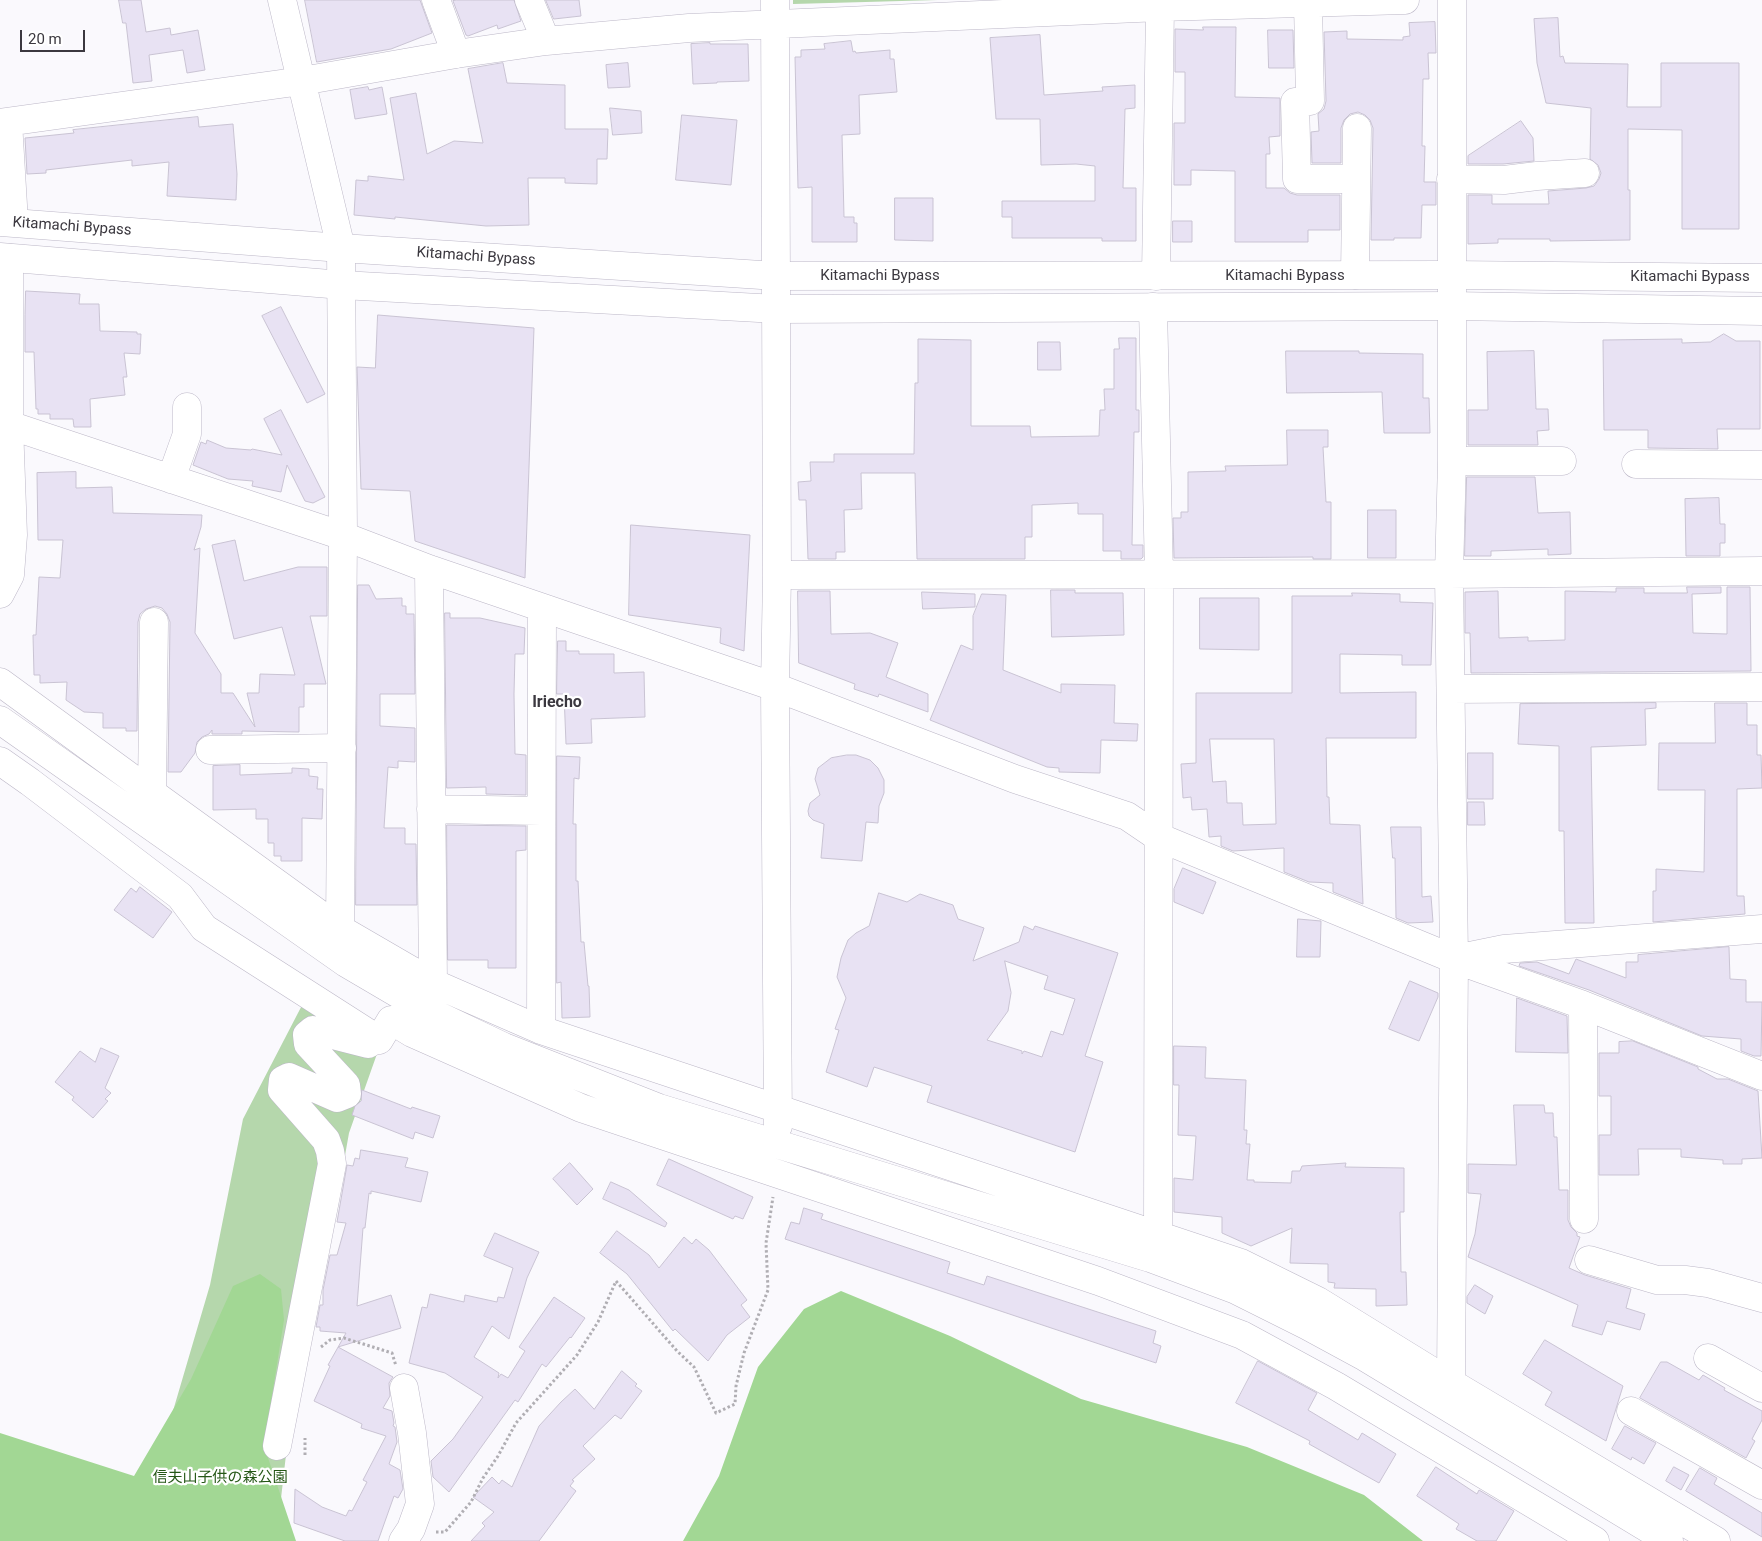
<!DOCTYPE html>
<html>
<head>
<meta charset="utf-8">
<style>
  body { margin:0 }
  #map { position:relative; width:1762px; height:1541px; overflow:hidden; background:#faf9fd; font-family:Roboto,sans-serif }
  canvas { display:block }
  .scale { position:absolute; left:20px; top:30px; width:65px; height:22px; box-sizing:border-box; border:2px solid #3b383f; border-top:0; padding-left:6px; font-size:15px; line-height:18px; white-space:nowrap; color:#3b383f; -webkit-text-stroke:4px #fff; paint-order:stroke }
</style>
</head>
<body>
<div id="map">
<canvas width="1762" height="1541"></canvas>
<div class="scale">20 m</div>
</div>
<script>
const g = document.querySelector('canvas').getContext('2d');
g.lineJoin = 'round';
function fillPath(path, color) { g.fillStyle = color; g.fill(path, 'evenodd'); }
function stroke(path, color, width, dash) { g.strokeStyle = color; g.lineWidth = width; g.lineCap = dash ? 'butt' : 'round'; g.setLineDash(dash || []); g.stroke(path); }
function write(font, color, halo, rows, align = 'center') {
  g.font = font + ' Roboto,"Noto Sans JP",sans-serif'; g.lineWidth = 4.5; g.setLineDash([]); g.textBaseline = 'middle'; g.strokeStyle = halo; g.fillStyle = color; for (const [text, x, y, turn = 0] of rows) {
    g.save(); g.translate(x, y); g.rotate((+turn || 0) * Math.PI / 180); g.textAlign = isNaN(turn) ? turn : align; if (halo) g.strokeText(text, 0, 0); g.fillText(text, 0, 0); g.restore();
  }
}
const green = new Path2D(`
  M793,0H938L793,4Z
  M312,986L378,1051L349,1133L321,1291L287,1446L279,1516L142,1541L148,1496L210,1285L243,1119Z`);
const forest = new Path2D(`
  M260,1274L281,1289L284,1320L264,1446L296,1541H0V1433L134,1476L191,1379L233,1286Z
  M841,1291L950,1336L1081,1399L1247,1447L1364,1495L1423,1541H683L719,1476L758,1367L804,1309Z`);
const building = new Path2D(`
  M119,0H141L146,32L170,28L171,35L198,30L205,70L187,73L183,50L149,55L152,81L133,83L126,23H123Z
  M305,0H420L432,33L391,49L317,62Z
  M457,0H514L521,21L498,29L497,25L468,36L466,35L453,1Z
  M546,0H579L581,16L554,19Z
  M1558,18L1560,57L1563,56L1565,63L1628,64L1627,107H1661V63H1739V229H1682V130L1628,129V190H1630V240L1550,241V239H1498V243L1468,244V195H1492V204H1549L1548,191L1586,188L1594,186L1599,179L1601,173L1598,165L1590,159L1591,108L1546,103L1537,63L1534,19Z
  M1435,22L1436,53H1428L1429,79H1423L1422,146H1425L1424,182H1436V205H1422L1421,238H1394V240H1371L1373,128L1370,120L1365,115L1358,112L1350,114L1344,120L1341,128V163H1312L1311,132L1319,131L1318,114L1324,109L1326,101L1324,32L1347,31V39L1403,40V37L1410,36L1409,23Z
  M1203,27H1236L1235,97L1280,98V136L1269,137L1270,154H1266V188H1284L1290,193L1297,195H1340V230H1308V242H1235V171L1191,170V185H1174V123H1185V72H1175V29L1203,30Z
  M1268,30H1293L1294,68H1269Z
  M1040,35L1044,95L1103,91L1102,87L1135,85V108L1125,109L1123,188H1136V241H1102V238H1012V217H1002V201H1095V166L1076,164L1041,165L1040,119H996L990,38Z
  M851,41L853,52L855,51L856,53L890,50V59H894L897,92L859,95L860,134L842,135L844,217H854V223H857V242H812V187L798,188L795,57H801V50L825,49L824,44Z
  M710,43V44H748L749,81L717,82V83L693,84L691,44Z
  M503,63L507,83L565,85V129H608L607,159H597V184L565,183V178H528L529,225L486,226L395,217V219L354,215L356,180L368,181V176L404,180L390,98L416,93L427,154L454,141L483,143L468,69Z
  M628,63L630,87L608,88L606,65Z
  M368,87L369,90L382,87L387,114L355,119L350,90Z
  M610,108L641,111L642,133L613,135Z
  M682,115L737,120L731,185L676,180Z
  M198,117L199,127L233,124L237,174L236,200L167,196L169,162L132,166V160L46,170V173L27,174L25,138L74,133L73,130Z
  M1521,121L1533,138L1534,161L1503,164H1468V156Z
  M895,198H933V241L895,240Z
  M1173,221H1192V242H1173Z
  M26,291L80,294L79,304H99L100,331L137,332V334H141L140,354L124,353L127,377H123L125,395L90,399L91,427H74L73,419H50V414H38V409H36L34,352H25V315Z
  M281,307L325,394L307,403L262,316Z
  M378,315L534,328L525,578L415,541L410,491L361,489L357,367L375,368Z
  M1724,334L1736,341H1760V429H1717L1718,449L1648,448V430H1604L1603,340L1682,339V343L1710,342Z
  M1119,338H1136V410H1139V432H1134L1132,545H1143V557L1141,559H1121V551H1103V514H1078V503L1032,505V537H1025V559H917L915,473H861L862,509L844,510L845,552H836V559H808L806,500H799L798,482L811,481L810,462H834V454H914L915,383H918V339L971,340V426H1030L1031,437L1099,436L1100,410H1105L1104,389H1114V349H1119Z
  M1038,342H1060L1061,370H1038Z
  M1286,351H1359V353L1423,354V398H1429L1430,433H1384L1382,392L1287,393Z
  M1534,351L1536,409H1548L1549,430L1537,431L1538,445H1468V410H1488L1487,352Z
  M281,410L325,497L313,503L305,501L287,465L281,492L252,486L253,481L228,479L193,465L201,442L206,444L207,440L226,448L251,450L252,449L282,455L264,419Z
  M1287,430H1328V447H1323L1326,502H1331V559H1313V557L1174,558L1173,518H1181V512H1188V472L1226,471L1225,466L1287,465Z
  M76,472V488L112,487L113,513L202,515L201,527L194,550L200,548L195,633L221,674V693H233L255,727L247,693H259L260,674L295,675L282,627L234,639L212,545L235,540L244,581L298,567H327V616H310L326,684H304V707H299V732L242,731V734H212V730L209,734L202,737L197,742L195,753L181,772H168L170,622L167,614L162,608L155,606L146,609L140,614L138,622L137,731H126V728H103V713L84,712L66,700L67,682L40,683V675H34L33,635H36L39,577L60,578L63,540H38L37,473Z
  M1467,477H1535L1538,513L1570,512L1571,554L1548,555V549L1491,551V556H1465Z
  M1719,498L1720,524H1725V543H1720V556H1686L1685,499Z
  M1368,510H1396V558H1368Z
  M631,525L750,535L744,651L720,643L721,628L629,615Z
  M358,585H369L376,599L402,598V606H406V614H414L415,694H380V726L415,728V762L398,761V768L388,767L384,828H405V844H416L417,905H356Z
  M1687,587H1721V593L1692,594L1693,633L1727,634V587H1750L1751,671L1471,673L1470,633H1465V592L1498,591L1499,638L1528,637V641L1565,640V591L1616,592V588H1644V593H1687Z
  M1051,590H1075V593H1123L1124,635L1052,637Z
  M798,591H830L831,634L870,633L898,643L886,677L928,694V712L879,694L878,697L854,689L855,684L799,663Z
  M922,592L975,594V607L923,609Z
  M1352,593L1400,594V602L1433,603L1431,665H1402V655L1340,654V693L1416,692V738H1326L1327,797H1329L1330,824L1360,825L1363,904L1333,892V883L1309,882L1284,872V848L1233,851L1221,846V836L1209,837L1207,809L1192,810L1191,797L1183,798L1181,764L1196,763V693H1292V596H1352ZM1210,739H1274L1276,824L1243,825L1242,803H1227L1226,781L1213,782Z
  M982,594L1006,595L1003,670L1061,693V684L1115,685L1114,723L1138,724L1137,741L1101,740L1100,773L1059,772V768L1047,767L930,720L961,645L973,650V616Z
  M1200,598H1259V650L1200,649Z
  M445,613H450V618H480L525,628L524,654H515L514,694L515,754L526,755V795L486,794V787L447,788Z
  M558,641H566V651H579V654H614V673L644,672L645,717L591,719L592,743L566,744L564,694H557Z
  M1656,703V708L1645,709L1646,745L1591,747L1594,923H1565L1564,831H1559V746L1518,744L1520,704Z
  M1715,703H1747V725H1757V755H1761L1762,788L1737,789V896H1744L1745,914L1653,922V891H1656V869L1704,872L1705,790H1658L1659,743H1715Z
  M1468,753H1493V799H1468Z
  M847,755H856L870,760L878,768L884,780V793L879,806L878,823L866,822L862,861L821,858L824,824L813,820L809,816L808,811L810,803L820,795L815,779L818,768L831,758Z
  M557,756L580,757L579,779L574,778L573,824H576V881H578L581,942H584L588,986H589L590,1017L562,1018L561,982L557,983Z
  M240,765V775L292,773V768L309,769V776L318,777L317,789H323L322,819L302,818V861H281V856H274V843H268V819H256V809L213,810V766Z
  M1468,802H1484L1485,825H1468Z
  M447,825L526,826V850L516,851V968H488V960H448Z
  M1391,827H1421L1422,897L1431,896L1433,922L1408,923L1396,918L1395,858H1393Z
  M1183,868L1216,882L1203,914L1174,902V889Z
  M140,887L172,912L153,938L114,910L131,888L136,892Z
  M879,893L907,902L920,894L953,905L958,919L984,928L973,961L1019,942L1024,926L1033,930L1035,926L1118,953L1085,1056L1103,1062L1075,1152L927,1102L932,1086L874,1067L867,1087L826,1072L839,1030L835,1029L846,998L837,977L841,958L848,940L856,933L869,926ZM1005,961L1048,976L1044,989L1075,999L1063,1035L1051,1031L1042,1057L1024,1051L1022,1054V1051L987,1040L1008,1011L1011,993Z
  M1298,919L1321,921L1320,957H1297Z
  M1729,947L1730,979L1746,980V1002H1762L1761,1056H1754L1741,1051V1039L1702,1036L1589,990L1519,966L1520,963L1537,962L1569,974L1576,959L1626,978V962H1638V955Z
  M1410,981L1438,993V997L1419,1041L1389,1029Z
  M1517,998L1567,1016L1568,1053L1516,1052Z
  M1633,1041L1698,1067V1069L1717,1079H1728L1758,1091L1762,1158L1742,1159V1164H1723V1160L1681,1157V1149H1638L1639,1175H1599V1135H1611V1096H1599V1053H1619V1042Z
  M1174,1046L1206,1047L1205,1078L1246,1080L1244,1130H1247L1246,1144H1250L1247,1180H1254V1182L1291,1183L1292,1171H1300L1302,1166L1346,1163L1345,1167L1404,1168V1212H1400L1401,1272H1406L1407,1305L1376,1306V1289L1334,1288L1335,1283L1328,1282V1264L1290,1263L1292,1228L1251,1246L1222,1233V1217L1174,1212V1178L1193,1180L1196,1136L1178,1135L1179,1085H1174Z
  M101,1048L119,1056L105,1088L111,1093L105,1099L108,1101L93,1118L72,1100L74,1097L55,1082L80,1051L95,1062Z
  M362,1090L411,1109L412,1107L440,1116L433,1138L415,1132L413,1139L352,1115L355,1106L361,1101Z
  M1514,1105H1544L1545,1113H1553L1554,1137H1557L1559,1190H1568V1220L1571,1227L1577,1233V1236L1580,1237L1569,1268L1585,1275L1631,1289L1626,1308L1645,1314L1640,1330L1607,1321L1602,1335L1572,1326L1578,1305L1468,1257L1475,1234L1481,1194L1468,1193V1164L1516,1165Z
  M361,1150L408,1158L405,1167L428,1172L421,1202L371,1191V1194L369,1193L365,1228H363L357,1306L391,1295L401,1328L338,1347L393,1377L389,1383L390,1396L383,1408L392,1411L394,1423L393,1426L395,1427L397,1442L389,1464L400,1470L403,1489L398,1498L394,1496L378,1541H345L294,1523L295,1489L322,1507L346,1516L349,1510L352,1511L367,1482L363,1480L386,1436L361,1428L362,1424L314,1401L330,1366L328,1365L346,1333L320,1331V1327H316L320,1305H323V1290L330,1255H337L346,1223L337,1222L347,1165L353,1166L355,1158L359,1159Z
  M669,1159L753,1197L743,1219L735,1216L733,1219L657,1185Z
  M570,1163L593,1189L577,1205L553,1179Z
  M611,1182L629,1190L667,1223L665,1227L603,1199Z
  M804,1208L823,1214L821,1219L950,1262L947,1273L984,1285L987,1276L1156,1331L1153,1343L1161,1346L1156,1363L785,1239L791,1222L799,1224Z
  M617,1231L649,1255L659,1268L684,1237L692,1244L696,1239L709,1250L747,1300L741,1305L750,1317L727,1335L708,1361L675,1329L673,1331L627,1274L600,1253Z
  M495,1233L539,1252L527,1278L509,1339L492,1326L474,1357L499,1373L498,1378L501,1374L508,1378L525,1351L519,1347L554,1297L585,1318L571,1338L570,1337L546,1367L542,1364L518,1402L515,1400L449,1492L433,1477L431,1461L453,1439L483,1397L445,1373L409,1363L422,1307L427,1308L430,1294L464,1302L465,1295L497,1302L498,1297L504,1298L513,1268L484,1256Z
  M1475,1285L1493,1296L1485,1314L1467,1303V1297Z
  M1545,1340L1623,1386L1606,1441L1545,1405L1552,1392L1523,1374Z
  M1258,1361L1317,1393L1308,1410L1358,1440L1362,1433L1396,1454L1379,1483L1309,1444L1310,1441L1236,1403Z
  M1661,1362H1667L1699,1380L1703,1375L1725,1388L1724,1390L1762,1411V1420L1752,1439L1755,1441L1746,1458L1640,1398Z
  M622,1371L637,1384L635,1386L642,1391L621,1419L615,1415L583,1446L595,1459L572,1480L574,1481L570,1486L576,1491L539,1541H471L485,1526L482,1523L494,1512L473,1497L492,1477L499,1484L502,1480L512,1487L539,1426L561,1402L575,1389L594,1409Z
  M1625,1426L1656,1443L1644,1464L1632,1457L1631,1460L1612,1449Z
  M1436,1467L1477,1494L1479,1490L1514,1511L1496,1541H1477L1456,1529L1459,1524L1417,1496Z
  M1674,1467L1689,1475L1681,1490L1666,1481Z
  M1700,1468L1717,1478L1714,1484L1762,1513V1537L1686,1491Z`);
const path = new Path2D(`
  M321,1347L330,1340L344,1338L392,1353L396,1366
  M305,1455V1438
  M436,1532H445L471,1502L483,1478L498,1456L516,1423L577,1355L598,1322L616,1281L677,1351L694,1367L716,1413L735,1404L736,1386L744,1353L768,1290L766,1243L773,1197`);
const minor = new Path2D(`
  M282,0L341,248L343,536L340,929
  M436,0L456,54
  M529,0L546,41
  M775,0L777,575L775,687L778,1126
  M1308,2L1310,101L1295,102L1297,179H1356
  M8,122L14,222
  M0,123L302,81L456,54L546,41L689,28L1160,7L1405,0
  M1451,179L1504,180L1537,176L1585,173
  M1355,275L1357,128
  M1156,276L1160,7
  M0,422L343,536L429,569L775,687L1015,779L1127,816L1158,837L1454,959L1583,1005L1762,1076
  M1452,461H1562
  M1636,464L1762,465
  M171,479L187,434V407
  M429,569L433,983
  M777,575L1449,574L1762,571
  M0,594L10,575L13,535L9,425V258
  M0,682L152,793L340,929L433,983L541,1030L1241,1263L1318,1301L1451,1383L1716,1541
  M1451,689L1762,687
  M0,720L346,963L426,1010L504,1047L659,1108L1150,1258L1236,1290L1306,1325L1365,1357L1669,1541
  M210,750L342,748
  M0,761L30,782L180,896L204,928L379,1040L391,1020L412,1033L581,1108L1098,1281L1242,1335L1336,1386L1595,1541
  M152,793L154,622
  M431,809L541,811
  M1455,959L1504,949L1762,929
  M1583,1005L1584,1219
  M541,1030L542,608
  M1152,1252L1158,1236L1159,574L1153,307
  M1589,1260L1657,1280H1685L1708,1283L1762,1298
  M1708,1358L1762,1388
  M1451,1383L1454,959L1449,574L1452,461V0
  M1631,1411L1762,1485
  M277,1446L332,1164L330,1151L326,1140L282,1090L283,1080L289,1077L337,1098L347,1094L346,1085L308,1044L307,1035L313,1030L368,1044L374,1040
  M403,1541L411,1529L420,1504L412,1433L404,1388`);
const highway = new Path2D(`
  M0,222L341,248L777,276L1451,275L1762,278
  M0,257L342,285L777,309L1451,306L1762,311`);
const streetNames = [
  ["Kitamachi Bypass",72,227,4],
  ["Kitamachi Bypass",476,257,4],
  ["Kitamachi Bypass",880,276],
  ["Kitamachi Bypass",1285,276],
  ["Kitamachi Bypass",1690,277]
];
const parkNames = [
  ["信夫山子供の森公園",220,1478]
];
const neighbourhoodNames = [
  ["Iriecho",557,703]
];
fillPath(green, '#b5d7ac');
fillPath(forest, '#a2d794');
fillPath(building, '#e8e2f3');
stroke(building, '#c9c3d3', 1);
stroke(minor, '#bcb7c7', 29);
stroke(highway, '#bcb7c7', 29);
stroke(path, '#b0aeb3', 3, [2.5, 2.5]);
stroke(minor, '#fff', 28);
stroke(highway, '#fff', 28);
write('15px', '#3b383f', '#fff', streetNames);
write('15px', '#255716', '#fff', parkNames);
write('bold 16px', '#3b383f', '#fff', neighbourhoodNames);
</script>
</body>
</html>
